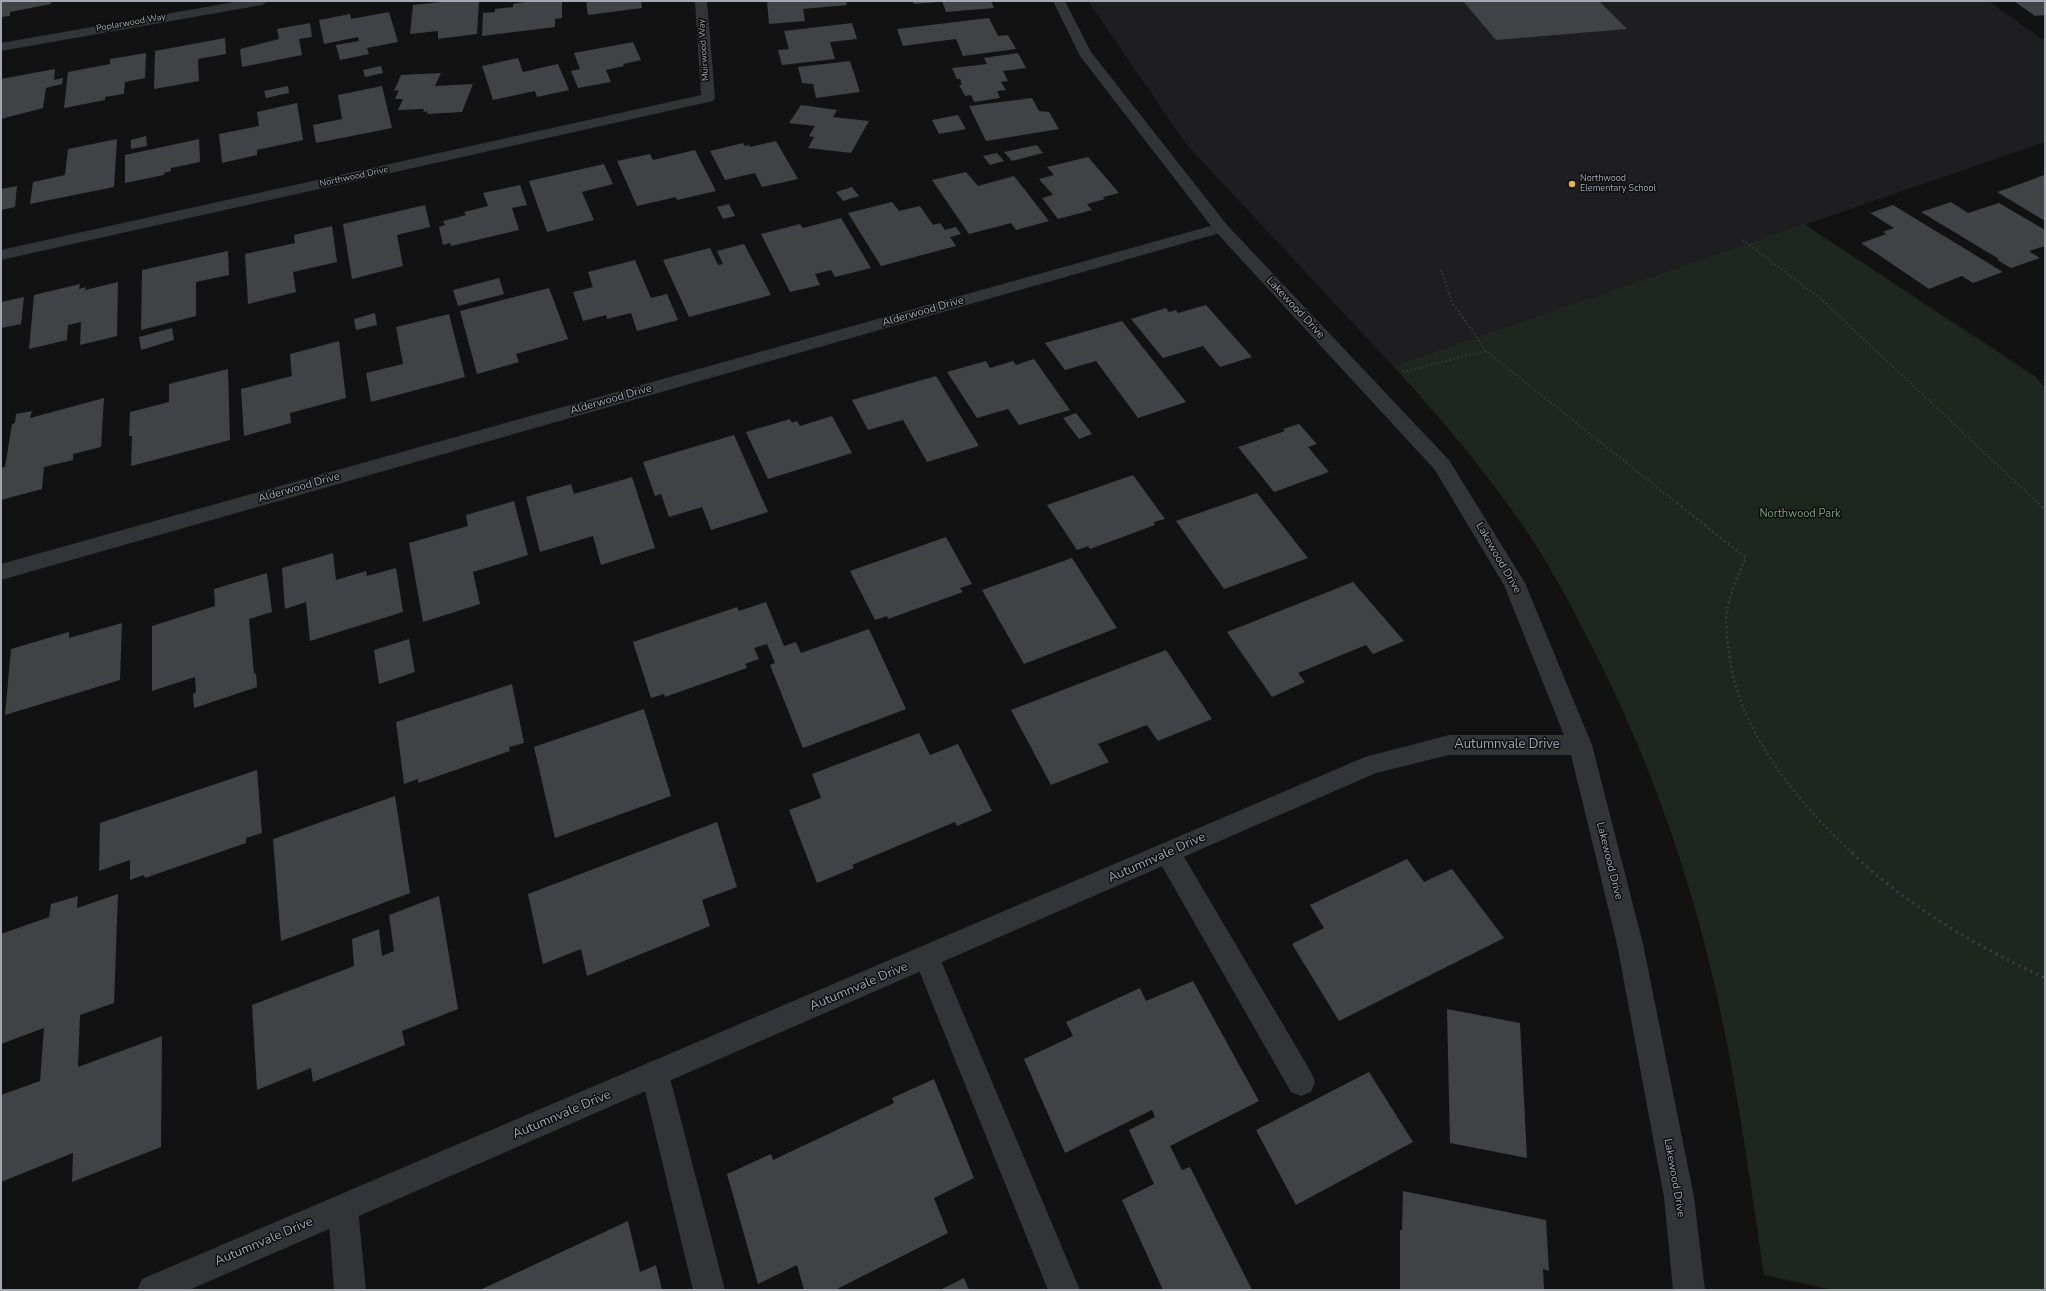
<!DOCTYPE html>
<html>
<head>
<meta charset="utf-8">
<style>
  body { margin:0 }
  #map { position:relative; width:2046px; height:1291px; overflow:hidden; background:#121213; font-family:"Nunito Sans",sans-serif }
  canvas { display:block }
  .frame { position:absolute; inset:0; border:2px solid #a4a7b3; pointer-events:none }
</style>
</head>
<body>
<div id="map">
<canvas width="2046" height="1291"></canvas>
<div class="frame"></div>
</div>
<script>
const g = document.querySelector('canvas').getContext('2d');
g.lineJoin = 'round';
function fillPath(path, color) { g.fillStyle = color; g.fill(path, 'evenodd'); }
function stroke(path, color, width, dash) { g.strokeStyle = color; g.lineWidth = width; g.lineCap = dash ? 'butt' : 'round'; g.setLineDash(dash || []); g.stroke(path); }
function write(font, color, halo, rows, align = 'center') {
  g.font = font + ' "Nunito Sans",sans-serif'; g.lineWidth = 3; g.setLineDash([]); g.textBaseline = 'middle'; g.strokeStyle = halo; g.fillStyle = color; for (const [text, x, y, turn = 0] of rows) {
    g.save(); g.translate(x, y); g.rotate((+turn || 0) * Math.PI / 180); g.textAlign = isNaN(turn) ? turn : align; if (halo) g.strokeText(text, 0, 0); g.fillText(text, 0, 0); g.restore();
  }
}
const built = new Path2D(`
  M1088,1H1988L2045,41V142L1393,366L1186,144Z`);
const green = new Path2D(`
  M1804,224L2036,377L2045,388V1290H1833L1764,1275C1746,1151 1729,1026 1694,905C1667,811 1631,721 1586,635C1568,599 1548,563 1526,530C1486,472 1441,418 1393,366Z`);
const building = new Path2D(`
  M1,1H51V4L10,12V16L1,17Z
  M450,1H479L477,34L438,39V31L410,34L413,5Z
  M531,1H562V18L555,19V27L482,36L483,13L495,12V9L513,7V4Z
  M586,1H641L642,8L588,15Z
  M767,1H846L847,5L803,9L805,21L769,24Z
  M913,1H939V2L914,4Z
  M942,1H991L994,8L946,12Z
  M1463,1H1599L1627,29L1496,40Z
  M2014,1H2045V15L2035,16Z
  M389,12L398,42L367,48L369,54L340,60L336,45L359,41L358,37L324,44L319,20L350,14L351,19Z
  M989,18L998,36L1008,35L1016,49L963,56L956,39L903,46L897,29Z
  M310,23L312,37L299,39L302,55L242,67L240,49L279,39L277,29Z
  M852,23L857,39L830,42L835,59L782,65L778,50L789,49L784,31Z
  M225,38L226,54L198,59L199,81L154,89L155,51Z
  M633,42L641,60L623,64L624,66L606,70L611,82L578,88L571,71L580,69L574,53Z
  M146,53L145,78L125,82L124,94L105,97V100L64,108L68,72L110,64V59Z
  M1018,53L1026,68L1003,71L1008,81L1001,82L1006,90L997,91L1000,98L974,102L971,95L965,96L959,85H962L960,79H957L952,68L987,64L984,58Z
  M518,58L523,72L558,64L569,90L537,97L535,91L493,100L482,66Z
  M850,61L860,92L816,98L813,84L802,83L798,67Z
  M381,66L383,73L365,77L363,70Z
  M55,69L54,80L63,78L62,84L46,88L43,108L1,119V79Z
  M441,73L435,86L473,84L462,112L427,114L428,111L423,112L424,109L398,110L403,99H395L399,90L394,91L401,75Z
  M288,86L289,93L266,98L264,91Z
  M382,86L392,128L316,143L313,125L342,119L338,95Z
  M1032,98L1039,111L1049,112L1059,129L986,141L969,106Z
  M297,103L303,140L257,150V155L222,163L219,134L259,126L257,112Z
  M801,105L837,110L833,117L869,121L851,153L808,148L814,137L809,136L815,126L789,123Z
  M958,115L966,129L939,134L932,120Z
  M146,136L147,146L131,149V140Z
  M117,139L114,187L30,204L33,182L65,175L68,149Z
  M199,139L200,162L171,168V171L164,173V175L125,183V155Z
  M776,141L798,179L762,187L755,173L725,180L710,151L743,143L745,146L749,145L750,147Z
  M1037,145L1043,153L1012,161L1004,152Z
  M695,150L716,191L677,200L676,197L637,206L617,161L650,154L653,160Z
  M997,153L1004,161L990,165L983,156Z
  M1088,157L1119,193L1103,197L1105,199L1087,204L1092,210L1058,219L1042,198L1053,195L1039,179L1054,175L1047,167Z
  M604,164L613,184L582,192L594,220L547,232L529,181Z
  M966,172L978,186L1014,176L1049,221L1016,230L1011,223L969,234L932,180Z
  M2045,175V221L1997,192L2037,178H2035Z
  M520,185L527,205L512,208L519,230L451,246L450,243L443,245L439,227L445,225L443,221L466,215L464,212L488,206L483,193Z
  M17,186L15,207L1,210V189Z
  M852,187L859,196L843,201L836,192Z
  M892,202L899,211L920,206L933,225L940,223L945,230L956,227L961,234L950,237L956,246L881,266L848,213Z
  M1951,202L1968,213L1999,203L2045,230V246L2029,251L2040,258L2011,268L1997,260L1999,259L1921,212Z
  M729,204L735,216L723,219L717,207Z
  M425,205L430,227L397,235L403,266L352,279L343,224Z
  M1893,205L2003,272L1973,283L1962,276L1929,289L1861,243L1886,234L1883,232L1894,228L1870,213Z
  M841,218L871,268L835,277L831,270L815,274L820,285L790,292L761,234L800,224L803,228Z
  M332,226L337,262L293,272L296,292L248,304L245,254L295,243L294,235Z
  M744,244L771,295L689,317L663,260L710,248L718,265L723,264L717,251Z
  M228,251L229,275L196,282V316L141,330L142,270Z
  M635,260L651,298L667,294L678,320L637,331L631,313L607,319L606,315L583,321L573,292L593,287L588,272Z
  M499,278L504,294L458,306L453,290Z
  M118,282L117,336L80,345L81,322L68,325L67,340L29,349L34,295L80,284L79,289L86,287L85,290Z
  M549,288L568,339L516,354L519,362L477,374L460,311Z
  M24,297L21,324L1,328V302Z
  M1206,305L1252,357L1220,367L1203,346L1163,358L1131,319L1166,308L1169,312L1176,310L1178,313Z
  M375,313L377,325L356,330L354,319Z
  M449,314L465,377L371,402L366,373L403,364L396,327Z
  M1122,321L1186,402L1138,418L1096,361L1065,370L1045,343Z
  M172,328L174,340L141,350L139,337Z
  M339,341L346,398L290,413L291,423L244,436L241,389L292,376L290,354Z
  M1034,359L1070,410L1019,425L1008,409L977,418L947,372L986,361L990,368L1013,361L1016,365Z
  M228,369L230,440L131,466L132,436H129L130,412L169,402V384Z
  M936,376L979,446L927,462L903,420L868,430L852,400Z
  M104,398L101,447L73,454V460L44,467L42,489L1,500V468L5,467L12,424L15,423L16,414L32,411L30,418Z
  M1076,413L1092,434L1079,439L1063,418Z
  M832,416L852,453L768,479L746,432L790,419L792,423L797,421L800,426Z
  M1299,424L1317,444L1308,447L1329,472L1274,492L1238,447L1285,431L1283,429Z
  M734,435L768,512L711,530L702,507L669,517L661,494L655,496L643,462Z
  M1133,475L1165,519L1154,522L1155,525L1090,549L1088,546L1077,550L1047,505Z
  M632,477L655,548L601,565L593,536L540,552L526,497L571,484L574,494Z
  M1257,493L1308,558L1224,589L1176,521Z
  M514,501L528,555L473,572L480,604L423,622L409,543L468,526L466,515Z
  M946,537L972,584L960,588L963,592L888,619L887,616L875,620L850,571Z
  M333,553L336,580L366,571L367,576L396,568L403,612L310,641L306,602L285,609L282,568Z
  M1072,558L1117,628L1024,664L982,590Z
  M267,573L272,612L249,619L254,674L256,673L257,687L194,708L193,694L196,692L195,677L152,691V626L215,606L214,589Z
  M1353,582L1404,641L1373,654L1366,645L1298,673L1305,682L1272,697L1227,632Z
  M766,602L784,646L796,642L801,653L869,629L906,709L803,748L770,665L775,663L767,644L754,648L759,659L745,664L747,668L665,697L664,694L651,698L633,642L737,607L739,611Z
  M122,623L120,680L5,715L11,649L69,632V638Z
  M409,639L415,672L379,684L374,650Z
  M1166,650L1212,719L1158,741L1147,725L1098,744L1109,762L1051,785L1011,710Z
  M512,684L524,743L509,747L510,751L418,783V779L404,784L396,722Z
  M644,709L671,796L555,838L534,747Z
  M919,733L930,755L958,744L992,811L957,826L955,822L852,865L854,868L817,883L789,810L821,798L812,774Z
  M257,770L262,833L246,838V843L145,878L144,875L130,880V860L99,871L100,823Z
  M395,796L410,893L281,941L273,839Z
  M717,822L737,887L702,900L710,926L587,976L581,949L543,964L528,894Z
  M1407,859L1424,882L1452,869L1504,938L1339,1021L1292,944L1324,928L1310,905Z
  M118,894L114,1003L80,1015L78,1067L162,1036L161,1147L72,1182L73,1153L1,1182V1095L40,1081L44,1028L1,1044V934L49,917L51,904L78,896L77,908Z
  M439,896L458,1009L402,1031L405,1045L313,1082L311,1068L257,1090L252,1005L354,966L352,939L379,929L382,956L394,951L389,915Z
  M1193,981L1259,1101L1170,1146L1182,1170L1190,1167L1252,1290H1163L1122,1200L1154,1184L1129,1130L1155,1117L1152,1110L1065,1153L1024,1059L1073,1036L1066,1022L1140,988L1146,1001Z
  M1447,1009L1520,1023L1527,1158L1450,1143Z
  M1369,1072L1413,1142L1296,1205L1256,1130Z
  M934,1079L974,1178L934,1198L948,1233L835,1290H804L797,1265L758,1284L727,1174L771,1154L773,1160L894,1103L892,1098Z
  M1403,1191L1546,1220L1549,1271L1543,1269L1544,1290H1400V1230H1402Z
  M628,1221L640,1272L656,1265L662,1290H480Z
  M964,1278L969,1290H940Z`);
const pathFar2 = new Path2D(`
  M1743,240L1820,298L2039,504
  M1441,270L1452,302L1486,351L1678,504
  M1403,372L1486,351`);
const pathFar1 = new Path2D(`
  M1677,503L1746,558C1738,575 1730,593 1727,612C1725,623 1727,634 1728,645C1735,728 1795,799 1853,854
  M2038,503L2045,510`);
const path = new Path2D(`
  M1852,853C1908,907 1975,945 2045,978`);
const service = new Path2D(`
  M1168,842L1177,845L1311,1072L1315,1082L1311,1092L1301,1096L1291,1092L1159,861L1156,853L1159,845Z
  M927,945L936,949L1080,1290H1048L914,958L918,949Z
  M655,1060L665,1064L669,1074L725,1290H693L641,1074L645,1064Z
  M343,1194L354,1198L358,1209L366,1290H334L328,1209L332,1198Z`);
const minor = new Path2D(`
  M240,1H268L262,5L1,51V43Z
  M695,1H707L715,98L713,101L1,260V250L701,95Z
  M1221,223L1227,225L1229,228L1227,231L1,580V564Z`);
const tertiary = new Path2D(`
  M1053,1H1065L1091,52L1227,225L1449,460L1525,583L1592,745L1643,944L1694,1197L1705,1290H1673L1664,1197L1617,944L1571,755H1449L1376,773L189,1290H137L142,1279L1365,757L1449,735H1564L1504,585L1435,470L1215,231L1080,56Z`);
const markers = [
  [1572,184,4,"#e5ba38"]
];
const farStreetnames = [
  ["Poplarwood Way",131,23,-10],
  ["Muirwood Way",704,50,-94],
  ["Northwood Drive",354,177,-12]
];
const farPoinames = [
  ["Northwood",1580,179],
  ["Elementary School",1580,189]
];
const streetNames = [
  ["Lakewood Drive",1295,308,47],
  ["Alderwood Drive",923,312,-16],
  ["Alderwood Drive",611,400,-16],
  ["Alderwood Drive",299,488,-16],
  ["Lakewood Drive",1498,558,60],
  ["Lakewood Drive",1609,861,76],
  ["Lakewood Drive",1674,1178,80]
];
const parkNames = [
  ["Northwood Park",1800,514]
];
const nearStreetnames = [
  ["Autumnvale Drive",1507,745],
  ["Autumnvale Drive",1157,858,-24],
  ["Autumnvale Drive",859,987,-23],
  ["Autumnvale Drive",562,1115,-23],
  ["Autumnvale Drive",264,1242,-23]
];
fillPath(built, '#1e1e20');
fillPath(green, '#1e2620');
fillPath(building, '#414246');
stroke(pathFar2, '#393a3f', 2, [1.5, 2.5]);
stroke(pathFar1, '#393a3f', 2.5, [2, 3]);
stroke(path, '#393a3f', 3, [2.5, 4]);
fillPath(service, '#333438');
fillPath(minor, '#333438');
fillPath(tertiary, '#333438');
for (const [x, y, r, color] of markers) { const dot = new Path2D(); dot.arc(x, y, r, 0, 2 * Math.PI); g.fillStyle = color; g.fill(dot); stroke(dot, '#0d0d0e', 1.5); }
write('9px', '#a4a7b3', '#0d0d0e', farStreetnames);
write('9px', '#a4a7b3', '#0d0d0e', farPoinames, 'left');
write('11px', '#a4a7b3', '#0d0d0e', streetNames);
write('11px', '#7c9d81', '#0d0d0e', parkNames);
write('13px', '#a4a7b3', '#0d0d0e', nearStreetnames);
</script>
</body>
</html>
